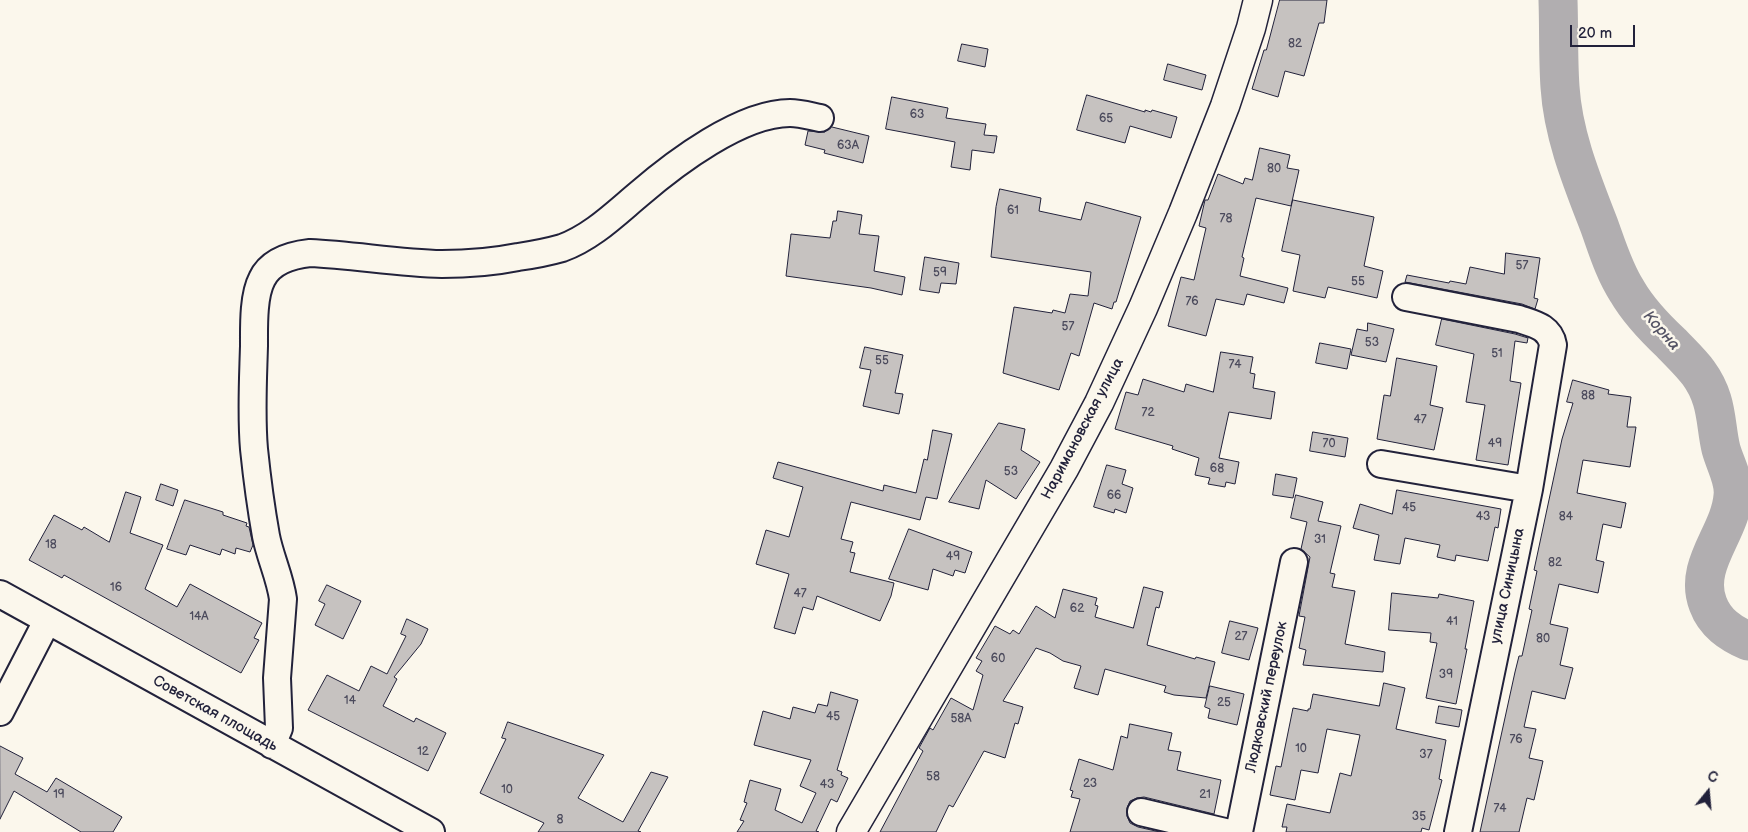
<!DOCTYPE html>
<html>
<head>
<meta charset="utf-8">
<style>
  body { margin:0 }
  #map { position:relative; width:1748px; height:832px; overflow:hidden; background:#fbf7ec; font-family:"Balsamiq Sans",sans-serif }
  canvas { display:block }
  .north { position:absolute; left:1683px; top:767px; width:50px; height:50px; -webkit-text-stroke:4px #fbf7ec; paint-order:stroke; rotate:17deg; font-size:14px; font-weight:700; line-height:20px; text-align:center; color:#22223b }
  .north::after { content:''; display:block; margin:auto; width:18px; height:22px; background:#22223b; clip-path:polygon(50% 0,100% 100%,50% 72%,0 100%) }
  .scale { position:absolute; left:1570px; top:25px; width:65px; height:22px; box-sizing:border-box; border:2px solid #22223b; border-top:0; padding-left:6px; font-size:15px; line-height:18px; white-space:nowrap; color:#22223b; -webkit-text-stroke:4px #fbf7ec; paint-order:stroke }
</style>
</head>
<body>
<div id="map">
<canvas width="1748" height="832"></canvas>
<div class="north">С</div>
<div class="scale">20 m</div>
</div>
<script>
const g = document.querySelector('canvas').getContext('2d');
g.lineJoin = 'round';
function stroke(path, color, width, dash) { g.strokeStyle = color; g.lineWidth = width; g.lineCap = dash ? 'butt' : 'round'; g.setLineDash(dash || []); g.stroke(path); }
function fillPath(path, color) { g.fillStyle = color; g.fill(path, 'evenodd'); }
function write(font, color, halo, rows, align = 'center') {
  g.font = font + ' "Balsamiq Sans",sans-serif'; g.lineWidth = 5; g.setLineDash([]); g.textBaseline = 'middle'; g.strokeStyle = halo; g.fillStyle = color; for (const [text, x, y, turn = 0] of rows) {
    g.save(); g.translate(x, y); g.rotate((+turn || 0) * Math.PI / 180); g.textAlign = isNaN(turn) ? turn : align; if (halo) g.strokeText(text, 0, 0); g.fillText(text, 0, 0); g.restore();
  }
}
const river = new Path2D(`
  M1558,0C1559,29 1558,58 1560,87C1563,135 1582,181 1599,225C1607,247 1614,271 1627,291C1638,310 1655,328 1671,343C1689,362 1704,374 1712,400C1717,416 1717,433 1721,449C1725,464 1735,480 1733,496C1730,534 1693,565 1708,604C1715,623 1730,633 1748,641`);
const building = new Path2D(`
  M1280,0H1327L1324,23H1319L1304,76L1285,71L1278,97L1252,89L1264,50H1266Z
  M962,44L988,49L985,67L958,61Z
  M1168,64L1206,75L1202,90L1164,80Z
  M1087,95L1145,112V110L1151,112L1152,110L1177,117L1171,138L1130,126L1125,143L1077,130Z
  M892,97L948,108L946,118L986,124L984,135L997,136L994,153L972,150L970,170L951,167L955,142L886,129Z
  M832,127L869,136L863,163L824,153L825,150L805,145L808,131L824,132Z
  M1260,148L1290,155L1287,168L1299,170L1291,206L1256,198L1242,257L1244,258L1240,276L1288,288L1284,303L1247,294L1244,305L1216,299L1206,336L1168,326L1181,277L1194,280L1206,228L1199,226L1205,200H1208L1218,174L1243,184L1245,178L1252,180Z
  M1000,189L1041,198L1039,211L1081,220L1086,202L1141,217L1116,302H1114L1112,309L1094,303L1079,356L1071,353L1059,390L1003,373L1014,307L1052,313L1053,310L1065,313L1070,294L1088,296L1091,272L991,257L996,207Z
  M1293,200L1374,217L1364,266L1383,271L1377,298L1328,287L1325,298L1293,291L1300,255L1282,251Z
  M838,211L862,215L859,234L879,236L874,271L905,277L902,295L871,288L786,276L791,234L830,238L833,221H836Z
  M1506,253L1540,258L1534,298L1538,299L1535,309L1522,304L1405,282L1407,275L1449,283L1450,281L1466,284L1470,267L1504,274Z
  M925,257L959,263L956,284L941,283L939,293L920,290Z
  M1442,319L1515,334L1528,338L1527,343L1515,341L1510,381L1521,383L1508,465L1476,460L1485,405L1466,402L1474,354L1436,345Z
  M1368,323L1394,329L1386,362L1351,355L1357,329L1367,331Z
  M1320,343L1351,349L1347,369L1316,363Z
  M865,347L903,355L895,393L903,394L899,414L863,406L871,370L860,368Z
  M1221,352L1253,357L1250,373L1255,374L1253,388L1275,392L1271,419L1229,412L1219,458L1239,462L1235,484L1226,482L1225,487L1208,484L1210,478L1195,475L1199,458L1172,449L1173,446L1115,429L1126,392L1138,395L1143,379L1184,392L1186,384L1213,392Z
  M1397,358L1437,366L1430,405L1443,408L1434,450L1377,439L1384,395L1390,396Z
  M1573,380L1609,390L1608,394L1631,397L1627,427H1636L1630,467L1583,460L1577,493L1626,503L1621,528L1603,524L1596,560L1604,562L1598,593L1559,584L1550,624L1568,628L1560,665L1573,668L1565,699L1532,691L1524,727L1536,729L1529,758L1543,761L1534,800L1527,798L1519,832H1480L1515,672L1519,656H1522L1532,610L1529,609L1537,571L1534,570L1562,439L1573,403L1567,402Z
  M999,423L1025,429L1021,450L1040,462L1016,499L986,480L979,509L949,502Z
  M933,430L952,434L937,499L926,497L920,520L851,502L841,539L853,542L850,552L855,553L850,572L894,583L891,596L880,621L817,596L813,610L803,607L795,634L774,628L789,574L756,564L766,530L789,537L803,487L773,478L778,462L883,491L884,485L916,493L924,459L927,460Z
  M1313,432L1348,438L1345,457L1310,451Z
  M1107,465L1126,470L1122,484L1133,488L1126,513L1115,509L1114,513L1094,507Z
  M1276,474L1297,478L1293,498L1273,495Z
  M161,484L178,490L173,506L156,500Z
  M1397,490L1501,509L1498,528L1495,527L1488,561L1456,555L1455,561L1437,557L1440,545L1405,538L1400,564L1374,560L1379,535L1353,528L1360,504L1392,514Z
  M126,492L141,497L130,533L163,545L145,589L177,607L190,584L262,623L254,638L259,640L241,673L64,575L62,578L29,560L54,515L82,530L84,527L109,542Z
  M1296,495L1323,502L1318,521L1341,526L1330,573L1335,574L1332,587L1355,591L1345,644L1385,652L1383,672L1303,665L1306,650L1299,648L1305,617L1299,616L1310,557L1301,549L1307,522L1291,518Z
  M185,500L223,512V515L247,523L246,526L249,527L253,545L250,552L236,548L235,554L222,549L220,555L190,545L186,555L167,549Z
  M909,529L972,552L965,573L955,570L953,576L933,569L928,590L889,579Z
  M327,585L361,601L343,639L315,625L325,604L319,601Z
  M1144,587L1163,592L1159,608L1156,607L1147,645L1195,659L1196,657L1215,662L1206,698L1174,695L1164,692L1166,686L1105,669L1098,695L1074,688L1081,666L1063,661L1050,653L1036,648L1003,701L1023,707L1018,724L1015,723L1005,758L984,751L953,807L949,805L936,832H880L923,751L919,748L930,728L933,730L951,698L973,710L983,675L976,671L982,661L976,658L995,626L1010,634L1013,630L1019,634L1036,606L1055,618L1063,589L1097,598L1095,605L1098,606L1095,617L1133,628Z
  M1392,593L1438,598L1439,594L1474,601L1465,649H1467L1456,704L1426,698L1437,643L1430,642L1431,633L1389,630Z
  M407,619L428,629L421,644L394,677L397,679L383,706L414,722L416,718L446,733L428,771L308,710L327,675L359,691L371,666L387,674L406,636L401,634Z
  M1230,621L1258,628L1249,660L1222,653Z
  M1384,683L1405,688L1396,729L1446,740L1439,779L1442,780L1429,830L1422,828L1421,832H1286L1287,827H1282L1287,804L1330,813L1340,773L1351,776L1360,735L1327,729L1318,773L1301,770L1295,800L1270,795L1276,766L1281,767L1293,708L1308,711V709H1310L1313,694L1379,706Z
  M1210,686L1244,694L1237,725L1208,718L1210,709L1205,707Z
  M831,692L858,700L837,770L842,772L841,775L848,778L837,802L831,799L816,831L819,832H737L744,821L740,820L747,803L744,802L750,780L781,789L775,810L802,823L816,793L800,786L811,760L754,745L763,711L790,719L793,707L815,713L818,704L827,706Z
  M1439,706L1462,710L1459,727L1436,723Z
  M508,722L604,755L578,798L623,822L651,772L668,777L638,831L641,832H538L544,823L480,793L506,739L502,738Z
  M1130,724L1172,733L1168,750L1181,752L1177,770L1221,780L1214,814L1144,797L1137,798L1130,801L1127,808V816L1130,823L1138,827L1160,832H1070L1080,799L1071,797L1073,791L1070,790L1079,759L1113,770L1121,736L1127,738Z
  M0,746L23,758L15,774L47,792L56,778L122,817L113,832H81L14,791L0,819Z`);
const minor = new Path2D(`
  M1406,297L1519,319C1534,324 1550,327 1553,345L1529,489L1458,832
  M1381,464L1529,489
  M0,594L431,832
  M0,712L47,621
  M272,745L279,728L277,678L283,599C280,577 270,557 266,536C261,508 257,478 254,449C251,415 253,381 254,346C254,327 253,296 262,279C271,260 292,255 310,253C354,255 398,263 442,264C468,264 493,262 518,257C532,255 548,252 562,248C592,237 615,214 639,194C675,163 741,113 790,113C800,113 810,116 820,118
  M1141,812L1225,832
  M1239,832L1294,562`);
const major = new Path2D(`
  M851,832L1064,469L1099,403L1143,308L1183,213L1225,106L1251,28L1258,0`);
const numberNames = [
  ["82",1295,44],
  ["63",917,115],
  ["65",1106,119],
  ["63А",848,146],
  ["80",1274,169],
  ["61",1013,211],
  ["78",1226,219],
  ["57",1522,266],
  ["59",940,273],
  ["55",1358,282],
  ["76",1192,302],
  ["57",1068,327],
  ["53",1372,343],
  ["51",1497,354],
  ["55",882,361],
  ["74",1235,365],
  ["88",1588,396],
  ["72",1148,413],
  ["47",1420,420],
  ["70",1329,444],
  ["49",1495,444],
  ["68",1217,469],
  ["53",1011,472],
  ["66",1114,496],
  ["45",1409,508],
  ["43",1483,517],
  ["84",1566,517],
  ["31",1320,540],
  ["18",51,545],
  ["49",953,557],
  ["82",1555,563],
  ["16",116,588],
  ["47",800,594],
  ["62",1077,609],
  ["14А",199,617],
  ["41",1452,622],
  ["27",1241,637],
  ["80",1543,639],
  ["60",998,659],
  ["39",1446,675],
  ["14",350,701],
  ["25",1224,703],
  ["45",833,717],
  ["58А",961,719],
  ["76",1516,740],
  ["10",1301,749],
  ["12",423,752],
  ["37",1426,755],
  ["58",933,777],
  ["23",1090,784],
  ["43",827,785],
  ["10",507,790],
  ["19",59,795],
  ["21",1205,795],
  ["74",1500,809],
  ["35",1419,817],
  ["8",560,820]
];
const streetNames = [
  ["Наримановская улица",1083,429,-62],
  ["улица Синицына",1508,586,-78],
  ["Людковский переулок",1267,697,-78],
  ["Советская площадь",215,714,29]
];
const waterNames = [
  ["Корна",1661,331,49]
];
stroke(river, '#b1aeb0', 39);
fillPath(building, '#c6c2c0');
stroke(building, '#22223b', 1);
stroke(minor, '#22223b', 30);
stroke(major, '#22223b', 31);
stroke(minor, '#fbf7ec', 26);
stroke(major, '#fbf7ec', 28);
write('12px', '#4b4a5c', null, numberNames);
write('15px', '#22223b', '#fbf7ec', streetNames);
write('italic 16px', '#545364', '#fbf7ec', waterNames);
</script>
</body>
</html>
